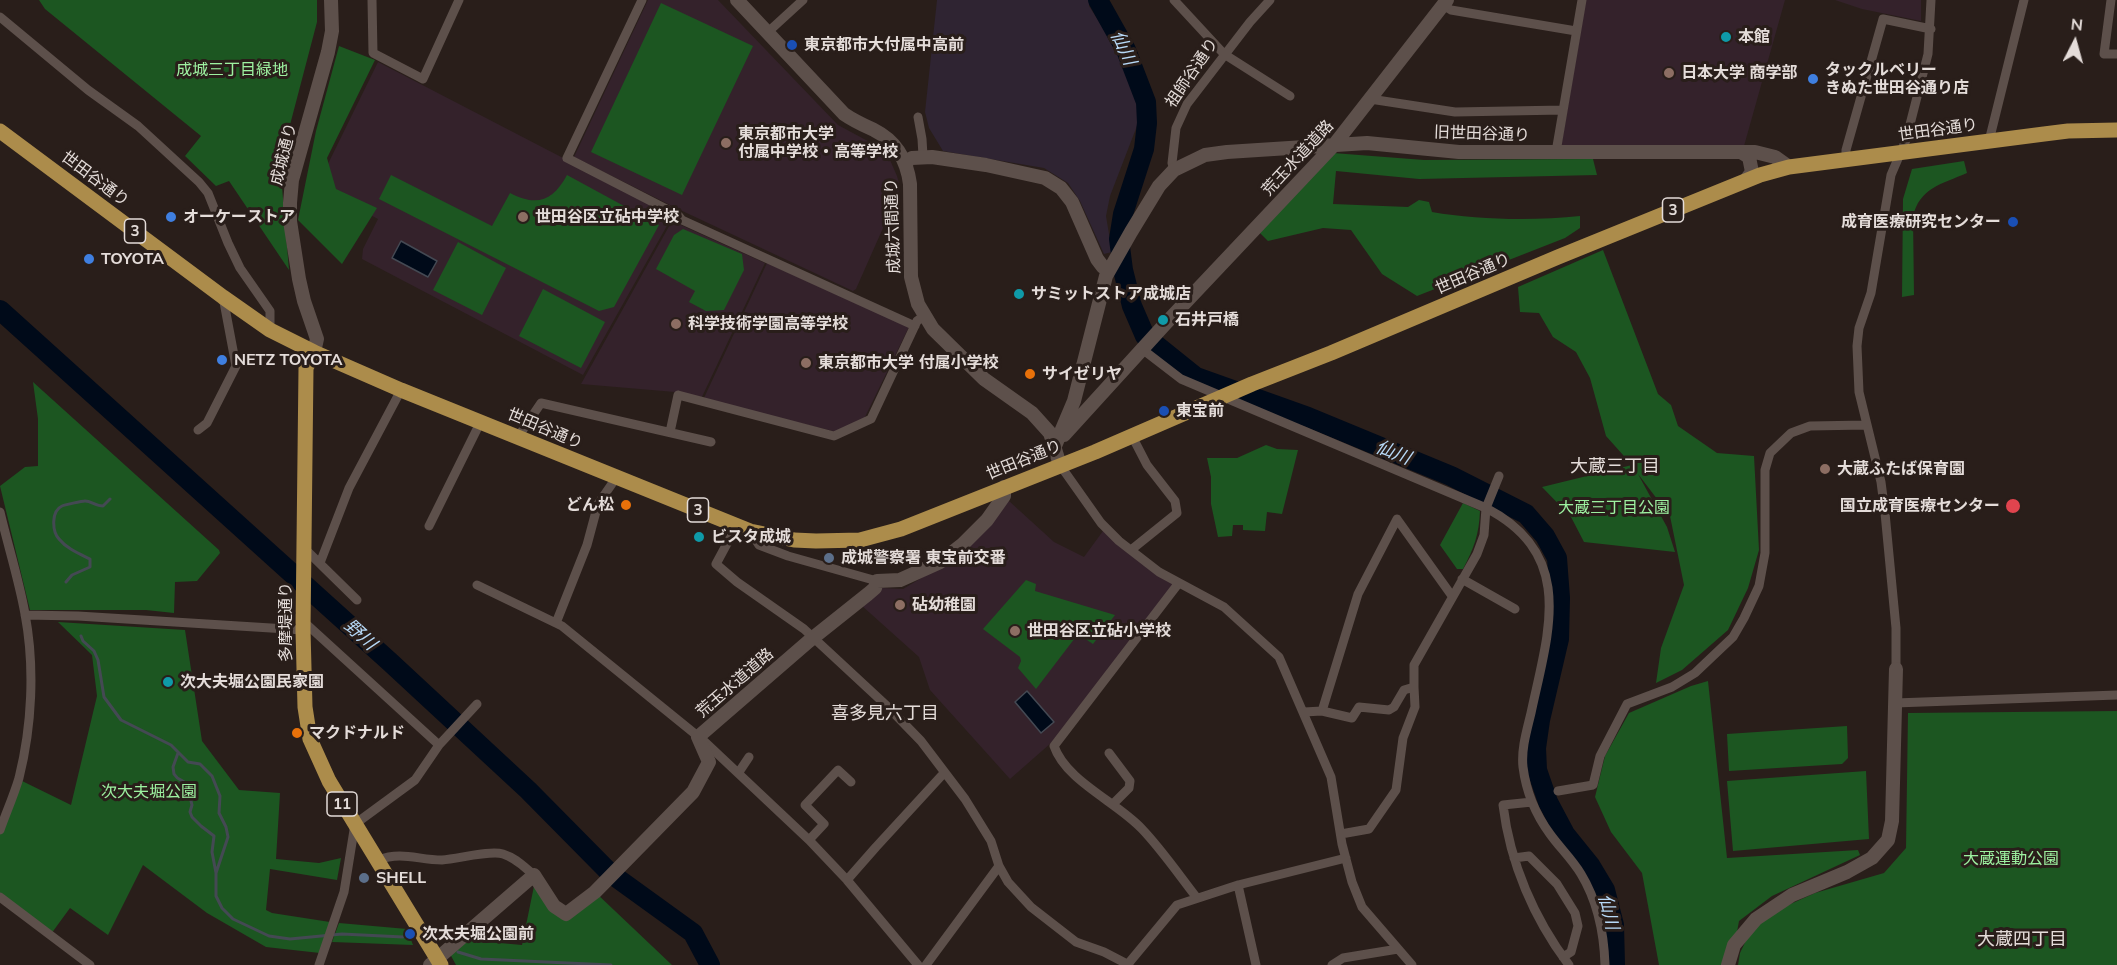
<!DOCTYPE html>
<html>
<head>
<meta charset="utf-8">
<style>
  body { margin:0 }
  #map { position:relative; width:2117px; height:965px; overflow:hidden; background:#291e1a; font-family:Mulish,sans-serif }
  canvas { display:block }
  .north { position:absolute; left:2045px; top:12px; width:60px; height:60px; -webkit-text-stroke:4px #291e1a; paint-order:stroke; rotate:6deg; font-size:16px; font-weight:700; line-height:24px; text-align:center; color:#e4dcd9 }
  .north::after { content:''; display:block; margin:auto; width:21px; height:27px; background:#e4dcd9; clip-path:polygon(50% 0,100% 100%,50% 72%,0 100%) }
</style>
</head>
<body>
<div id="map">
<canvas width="2117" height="965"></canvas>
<div class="north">N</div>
</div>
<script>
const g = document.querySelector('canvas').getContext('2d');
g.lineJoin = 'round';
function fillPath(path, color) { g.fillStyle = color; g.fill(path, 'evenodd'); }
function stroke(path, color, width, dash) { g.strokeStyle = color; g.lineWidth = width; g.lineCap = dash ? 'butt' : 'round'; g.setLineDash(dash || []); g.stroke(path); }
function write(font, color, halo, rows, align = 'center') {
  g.font = font + ' Mulish,"Noto Sans JP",sans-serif'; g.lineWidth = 6; g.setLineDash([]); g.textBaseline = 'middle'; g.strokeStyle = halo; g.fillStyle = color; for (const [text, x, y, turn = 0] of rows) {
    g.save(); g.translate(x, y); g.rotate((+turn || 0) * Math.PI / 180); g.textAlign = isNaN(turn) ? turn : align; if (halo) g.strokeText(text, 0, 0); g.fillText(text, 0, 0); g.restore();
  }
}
const commercial = new Path2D(`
  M937,0H1090L1089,6L1114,45L1136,87L1140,118L1110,196L1106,216L1112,252L1104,254L1080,201L1068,183L1044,168L943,151L929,128L925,112Z`);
const education = new Path2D(`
  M648,0H718L838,125L877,146L890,160L897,176L900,187L898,194L856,289L853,291L676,208L574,157Z
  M1586,0H1785L1744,146L1561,147Z
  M1835,0H1921V21L1862,9Z
  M378,62L673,215L583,375L362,259L363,249L378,219L338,198L324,172Z
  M672,221L765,263L701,399L675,392L581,384Z
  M767,263L909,327L864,419L837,432L703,400Z
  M1009,501L1054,542L1084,557L1103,531L1176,586L1051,743L1010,779L930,690L919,657L861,605L881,588L903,589L943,565L1003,503Z`);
const green = new Path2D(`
  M39,0H317V22L280,163L289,270L229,181L216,186L185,156L201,136L45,9Z
  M661,3L753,46L682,195L591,152Z
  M339,46L375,60L327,158L336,189L377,208L342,264L298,220L316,131Z
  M1333,153L1424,160L1593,159L1597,175L1419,179L1336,171L1333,204L1408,207L1419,200L1429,202L1432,212C1477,220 1535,221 1580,216V228L1565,238L1417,296L1382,274L1351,230L1323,228L1268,241L1259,232Z
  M1964,161L1967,173C1942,184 1919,188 1913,217L1914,295L1902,297L1903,199L1912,169Z
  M391,175L492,226L510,193C537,207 553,201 567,175L659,225L614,307L599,311L379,199Z
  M683,229L742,254L744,270L724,310L706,311L689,302L695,291L656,269L674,235Z
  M458,242L506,268L482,315L433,290Z
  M1603,250L1658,394L1671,405L1678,426L1717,453L1754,456L1759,550L1748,588L1728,630L1682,670L1656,683L1661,648L1684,585L1670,516L1638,474L1667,527L1675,552L1584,542L1571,517L1542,487L1632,465L1606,436L1590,378L1576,352L1553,337L1539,313L1520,312L1518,287Z
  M543,289L605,322L581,368L519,336Z
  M33,382L219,550L220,553L197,581L175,582L174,613L146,610H30L0,486L25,467L38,466V419Z
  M1266,445L1277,449L1298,450L1282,514L1267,512L1265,531L1243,530V525H1233L1232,536L1218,537L1211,504V477L1207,458H1237Z
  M1463,503L1480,511C1479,535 1474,548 1463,569H1457L1440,545Z
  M1026,580L1036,584L1035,591L1115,615L1093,644L1078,634L1036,689L1018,668L1021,661L1020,657L983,629Z
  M58,622L185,630L202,741L239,790L280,793L276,859L319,863L341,858L337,880L270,869L266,910L272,913L330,922L320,953L266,947L207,913L143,865L108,935L70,908L51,934L0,896V830L18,779L71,805L97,696L92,655Z
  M1708,681L1727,858L1858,850L1860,855L1772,896L1739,921L1731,965H1659L1642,873L1611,832L1595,797L1605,756L1629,713L1691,686Z
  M2117,711V965H1738L1740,953L1751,930L1775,911L1815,893L1884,873L1906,848L1908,713Z
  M1847,726L1848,758L1842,764L1729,771L1727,734Z
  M1866,771L1869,839L1733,851L1727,781Z
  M534,886L564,920L595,892L672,965H456L450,954L467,940L522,945Z
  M339,923L407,929L413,945L332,942Z`);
const water = new Path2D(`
  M401,241L437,261L428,277L392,258Z
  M1027,691L1054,722L1041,733L1015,702Z`);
const stream = new Path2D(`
  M66,582L72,575L90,567V559C80,554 67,549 59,539C52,531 51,511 62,506C64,505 82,501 85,501C91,501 96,506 103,506L110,499
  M81,636L83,641L94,651L98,660L104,697L121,720L171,745L188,762L200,764L212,776L220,796L219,813L226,827L228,837L216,873
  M178,753L173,767L174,774C180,784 187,777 188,792L192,793L193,798L191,801L192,805L190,812L192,817L202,827
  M201,826L214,836L212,852L216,873V896L222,908L233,919L269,936L290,939L342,934L403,937
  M458,952L481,959L611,965`);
const river = new Path2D(`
  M1098,0L1126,50L1146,102L1147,123L1144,149L1123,214L1119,239L1123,270L1132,306L1145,336L1196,377L1308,417L1451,476L1526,514L1545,536L1557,558L1560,598L1559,639L1540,720L1536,748L1537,770L1548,802L1565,834L1590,865L1605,890L1614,925L1615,965
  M0,310L390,662L528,790L610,873L693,933L710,965`);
const street = new Path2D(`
  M372,0L373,53L423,79L459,0
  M642,0L567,158L678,215L682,220L915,326
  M1174,0L1224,54L1290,96
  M2111,0L2104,54H2117
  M1443,5L1451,10L1576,31
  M0,17L88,90L138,126L199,182L208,193L228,243L240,268L270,311V330
  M768,32L803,0
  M1370,99L1455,112L1563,110
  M918,117L922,139L923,156
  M1989,141L2024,0
  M1556,152L1582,0
  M1846,161V150L1883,19L1931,29
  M1174,170L1172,163L1176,128L1187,104L1250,22L1270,0
  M1142,349L1181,379L1486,508C1577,555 1548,633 1531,713C1527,730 1521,749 1523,767C1526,791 1536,815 1550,834C1560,848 1572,859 1581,874C1598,902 1604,932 1605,965
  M198,430L207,423L236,366L223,297
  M670,432L678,395L834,436L871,419L917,321L924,316
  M518,437L541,403L711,442
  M1060,465L1101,523L1119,541L1159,572L1224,607L1279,657L1331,777L1342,844L1352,882L1362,907L1412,965
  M0,512C8,546 19,580 25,614C35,667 32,726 19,778C14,795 6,813 0,830
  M737,525L716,564L737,582L804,629L887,706L921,741L965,799L991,841L999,866L1008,882L1031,907L1076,942L1104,952L1129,965
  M429,526L481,421
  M750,531L759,545L788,556L877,581
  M304,548L357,600
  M1131,550L1177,513L1175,501L1147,465L1132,436
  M320,563L349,488L401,390
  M1462,579L1515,609
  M1178,584L1054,746C1066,781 1117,802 1142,829C1162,850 1179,875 1197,898
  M477,585L562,626L705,742L809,840L847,880L918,965
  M25,615L78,616L303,630
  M303,621L439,745
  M556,623L587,545L598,504L616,478
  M1896,669V628L1885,513L1881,482L1859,392L1857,346L1859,328L1871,293L1891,175L1906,140L1928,54L1931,0
  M1895,703L2117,695
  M1322,711L1358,594L1397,519L1452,596
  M1304,712L1322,711L1352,718L1359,707L1389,710L1394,707L1404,690L1414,687V665L1477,554L1484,535L1486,508L1499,476
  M1109,753L1130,781L1129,788L1113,804
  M739,772L749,757
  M1558,791L1593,785L1600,756L1627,704L1672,687L1695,673L1733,637L1744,618L1759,586L1765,553V470L1770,453L1791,433L1810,426L1866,425
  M1532,802L1503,805C1510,863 1534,919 1569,965
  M1341,834L1369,829L1396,790L1403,738L1415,707L1414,687
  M809,840L824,824L805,805L838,770L851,782
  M1514,858L1529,856L1557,884L1575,913L1578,926L1571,952L1563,957
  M378,860C402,851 418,860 442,860C458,859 490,850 503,854C516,858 524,867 534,875
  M847,880L876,847L944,773
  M1238,885L1256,965
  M0,897L90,965
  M1128,964L1177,905L1238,885L1346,858
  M319,965L344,892L355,824L415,780L439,745L477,704
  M926,965L999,866
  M1332,965L1343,958L1398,949`);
const secondary = new Path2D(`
  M737,0L844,114C854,121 863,125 874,130C896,141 907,161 910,184L911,277L918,304L933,329L984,379L1032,413L1050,433L1060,465
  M1741,152L1749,157L1752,172L1746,180
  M905,162L912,158L932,157L986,165L1045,178L1061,188L1072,202L1097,259L1103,267L1110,269
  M314,352L317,339L304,301L299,279L290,221V203L292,180L328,52L332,31L331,0
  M1064,435L1166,323L1334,145L1447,0
  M1055,446L1074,401L1106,276L1131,232L1159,186L1174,170L1205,155L1227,152L1367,143L1459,152H1755L1775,157L1789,167
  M430,965L534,875L554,906L566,914L595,892L693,792L709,762L698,737L809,641L868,594L875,588L877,581L900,580L940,562L963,544L987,520L1004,496V487
  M1728,965L1734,945L1756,919L1792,895L1847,872L1872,858L1888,840L1892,821L1896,669`);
const primary = new Path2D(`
  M0,131L223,297L270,330L314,352L401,390L750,531L794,540L816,541L860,540L901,529L1095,452L1252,384L1331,353L1558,257L1760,175L1789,167L2044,134L2068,131L2117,130
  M314,352L306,368L303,630L305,707L310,739L329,781L441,965`);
const markers = [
  [1726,37,6,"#0f9aa8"],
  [792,45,6,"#1a4fb4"],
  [1669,73,6,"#8d6e63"],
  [1813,79,6,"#3f7fe0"],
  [726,143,6,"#8d6e63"],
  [171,217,6,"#3f7fe0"],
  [523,217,6,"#8d6e63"],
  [2013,222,6,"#1a4fb4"],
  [89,259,6,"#3f7fe0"],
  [1019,294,6,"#0f9aa8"],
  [1163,320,6,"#0f9aa8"],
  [676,324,6,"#8d6e63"],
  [222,360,6,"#3f7fe0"],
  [806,363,6,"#8d6e63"],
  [1030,374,6,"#e8710a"],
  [1164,411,6,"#1a4fb4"],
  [1825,469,6,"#8d6e63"],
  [626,505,6,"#e8710a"],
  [2013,506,8,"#e0444e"],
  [699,537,6,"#0f9aa8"],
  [829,558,6,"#5c6f8a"],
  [900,605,6,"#8d6e63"],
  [1015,631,6,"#8d6e63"],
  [168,682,6,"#0f9aa8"],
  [297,733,6,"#e8710a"],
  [364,878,6,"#5c6f8a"],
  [410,934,6,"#1a4fb4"]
];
const shields = [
  [1673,210,21],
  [135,231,21],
  [698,510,21],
  [342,804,30]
];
const shieldNames = [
  ["3",1673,210],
  ["3",135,231],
  ["3",698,510],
  ["11",342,804]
];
const poiNames = [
  ["本館",1738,37],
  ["東京都市大付属中高前",804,45],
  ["タックルベリー",1825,70],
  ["きぬた世田谷通り店",1825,88],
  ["日本大学 商学部",1681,73],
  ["東京都市大学",738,134],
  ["付属中学校・高等学校",738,152],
  ["オーケーストア",183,217],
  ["世田谷区立砧中学校",535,217],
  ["成育医療研究センター",2001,222,"right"],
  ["TOYOTA",101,259],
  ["サミットストア成城店",1031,294],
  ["石井戸橋",1175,320],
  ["科学技術学園高等学校",688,324],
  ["NETZ TOYOTA",234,360],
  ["東京都市大学 付属小学校",818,363],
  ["サイゼリヤ",1042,374],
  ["東宝前",1176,411],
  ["大蔵ふたば保育園",1837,469],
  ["どん松",614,505,"right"],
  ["国立成育医療センター",2000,506,"right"],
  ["ビスタ成城",711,537],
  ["成城警察署 東宝前交番",841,558],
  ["砧幼稚園",912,605],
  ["世田谷区立砧小学校",1027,631],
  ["次大夫堀公園民家園",180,682],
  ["マクドナルド",309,733],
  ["SHELL",376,878],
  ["次太夫堀公園前",422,934]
];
const parkNames = [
  ["成城三丁目緑地",232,70],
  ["大蔵三丁目公園",1614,508],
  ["次大夫堀公園",149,792],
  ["大蔵運動公園",2011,859]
];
const streetNames = [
  ["祖師谷通り",1192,73,-56],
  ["世田谷通り",1938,130,-8],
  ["旧世田谷通り",1482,134,2],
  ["成城通り",284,154,-76],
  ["荒玉水道道路",1298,158,-47],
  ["世田谷通り",95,179,37],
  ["成城六間通り",893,226,-92],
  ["世田谷通り",1473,274,-23],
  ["世田谷通り",545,429,23],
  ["世田谷通り",1024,460,-22],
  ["多摩堤通り",286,622,-90],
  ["荒玉水道道路",735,683,-41]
];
const waterNames = [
  ["仙川",1123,48,65],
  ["仙川",1393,453,21],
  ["野川",360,635,42],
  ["仙川",1608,912,76]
];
const neighbourhoodNames = [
  ["大蔵三丁目",1615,467],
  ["喜多見六丁目",885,714],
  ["大蔵四丁目",2022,940]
];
fillPath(commercial, '#2f2432');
fillPath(education, '#34222b');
fillPath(green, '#1c5621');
fillPath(water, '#000a19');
stroke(water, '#444953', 1.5);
stroke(stream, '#444953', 3);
stroke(river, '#000a19', 20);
stroke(street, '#5d504b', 9);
stroke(secondary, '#5d504b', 14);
stroke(primary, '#ac8c4b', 15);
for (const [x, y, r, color] of markers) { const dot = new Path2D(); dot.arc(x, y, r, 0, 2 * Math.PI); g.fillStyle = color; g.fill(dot); stroke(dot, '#291e1a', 2); }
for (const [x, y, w] of shields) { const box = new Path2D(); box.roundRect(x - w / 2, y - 12, w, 24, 4.5); g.fillStyle = '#291e1a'; g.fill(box); stroke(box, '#e4dcd9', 1.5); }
write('bold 15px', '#e4dcd9', null, shieldNames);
write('bold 16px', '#e4dcd9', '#291e1a', poiNames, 'left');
write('16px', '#9df1a0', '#291e1a', parkNames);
write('16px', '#e4dcd9', '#291e1a', streetNames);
write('italic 18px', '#b7d9f7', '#291e1a', waterNames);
write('18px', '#e4dcd9', '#291e1a', neighbourhoodNames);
</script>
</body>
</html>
